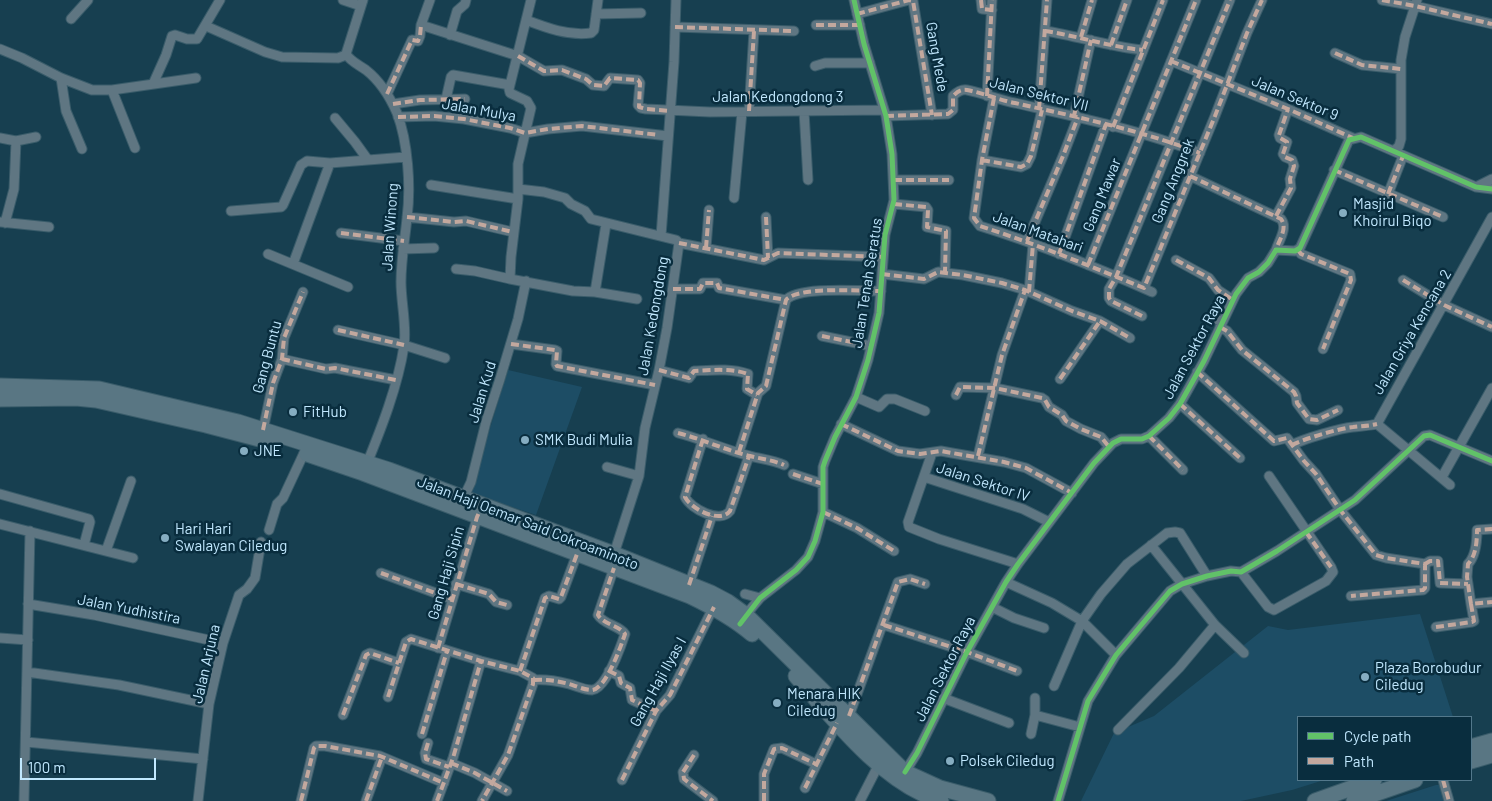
<!DOCTYPE html>
<html>
<head>
<meta charset="utf-8">
<style>
  body { margin:0 }
  #map { position:relative; width:1492px; height:801px; overflow:hidden; background:#173f50; font-family:Barlow,sans-serif }
  canvas { display:block }
  .legend { position:absolute; left:1297px; top:716px; width:175px; height:65px; box-sizing:border-box; background:#092d3e; border:1px solid #53788b; margin:0; padding:6px 9px; list-style:none; font-size:15px; color:#c1e8fe }
  .legend li { display:flex; align-items:center; gap:10px; height:25px }
  .legend b { width:25px; border:1px solid #53788b }
  .scale { position:absolute; left:20px; top:758px; width:136px; height:22px; box-sizing:border-box; border:2px solid #c1e8fe; border-top:0; padding-left:6px; font-size:15px; line-height:18px; white-space:nowrap; color:#c1e8fe; -webkit-text-stroke:4px #092d3e; paint-order:stroke }
</style>
</head>
<body>
<div id="map">
<canvas width="1492" height="801"></canvas>
<ul class="legend">
<li><b style="height:6px;background:#61c268"></b>Cycle path</li>
<li><b style="height:6px;background:#c3a89e"></b>Path</li>
</ul>
<div class="scale">100 m</div>
</div>
<script>
const g = document.querySelector('canvas').getContext('2d');
g.lineJoin = 'round';
function fillPath(path, color) { g.fillStyle = color; g.fill(path, 'evenodd'); }
function stroke(path, color, width, dash) { g.strokeStyle = color; g.lineWidth = width; g.lineCap = dash ? 'butt' : 'round'; g.setLineDash(dash || []); g.stroke(path); }
function write(font, color, halo, rows, align = 'center') {
  g.font = font + ' Barlow,sans-serif'; g.lineWidth = 5; g.setLineDash([]); g.textBaseline = 'middle'; g.strokeStyle = halo; g.fillStyle = color; for (const [text, x, y, turn = 0] of rows) {
    g.save(); g.translate(x, y); g.rotate((+turn || 0) * Math.PI / 180); g.textAlign = isNaN(turn) ? turn : align; if (halo) g.strokeText(text, 0, 0); g.fillText(text, 0, 0); g.restore();
  }
}
const built = new Path2D(`
  M508,370L582,387L536,515L470,493Z
  M1420,614L1453,717H1298V780H1324L1292,790L1241,801H1081L1114,733L1154,716L1268,626L1288,630Z
  M1440,785L1445,801H1386L1436,785Z`);
const street = new Path2D(`
  M343,0L361,6
  M363,0L346,54C350,61 359,65 366,70C380,81 390,97 397,113C408,142 411,187 407,218C405,239 401,260 401,282C401,302 407,327 404,346C398,386 381,429 366,466
  M531,0L509,89L510,93L527,101L531,108L518,164V199L511,257L510,279L573,291L595,292L637,299
  M981,0L982,9L992,10
  M1382,0L1415,6L1492,24
  M596,14L641,13
  M857,14L909,0L913,1L932,115
  M71,19L88,0
  M526,20C547,28 568,36 591,33L594,30L598,0
  M421,25L518,56L544,71L562,70L586,79L593,85L604,86L610,78L638,80L640,83L638,105L641,108L646,109L710,112L884,110
  M816,25H860
  M206,26L265,52L282,57L338,58L346,55
  M675,27L794,31
  M1045,31C1078,36 1110,47 1143,50
  M450,35L457,11L465,4L466,0
  M1081,37L1092,0
  M1111,45L1127,0
  M0,49L22,58L61,78L92,90H112L196,78
  M1335,53L1362,65L1401,69
  M1171,61L1288,109L1353,138
  M815,66L825,63H870
  M61,78L66,111L82,149
  M153,84L166,55L172,36L175,35L187,39H197L220,0
  M112,90L135,148
  M387,94L412,40L418,41L420,36L421,25L430,0
  M987,96L992,0
  M994,98L982,160L974,218L980,226C1038,244 1096,267 1152,292
  M446,99L451,77L453,75L510,85
  M393,104L420,100L465,99
  M1039,109L1047,0
  M749,111L754,31
  M804,111L808,180
  M886,116L948,114L953,110V96C957,92 961,89 967,90C983,93 999,100 1015,103C1077,117 1140,130 1200,153
  M1074,116L1091,40
  M398,117L434,116L464,119L510,128L525,133L548,129L582,126L668,136
  M335,118L355,142L368,160
  M1113,127L1163,0
  M0,138L16,141L36,137
  M1394,151L1399,146L1401,139V60L1405,37L1417,0
  M982,160L1021,167L1027,164L1031,156L1042,110
  M1334,170L1443,217
  M1190,176L1281,219C1288,228 1279,240 1276,250
  M894,180H949
  M431,185L518,199
  M1476,187L1492,179
  M518,189L544,192L565,198L571,204L585,211L591,219L676,240L679,243L667,328L659,370L645,428L639,476L614,554
  M1388,194L1403,156
  M734,198L742,112
  M894,204L926,207L928,210L927,227L946,231L945,272
  M231,211L281,207L283,205L301,165L307,161L330,163L406,157
  M1276,216L1291,188L1290,179L1294,166L1292,160L1285,157L1283,154L1287,142L1280,138L1279,135L1288,109
  M407,217L454,222L466,221L513,232
  M766,217L768,258
  M0,222L49,227
  M5,223L14,189L16,141
  M341,233L404,241
  M661,236L674,62L676,0
  M1027,241L1063,156L1078,117
  M679,243L764,260L778,253L883,257
  M706,248L709,210
  M403,249L434,248
  M1298,250L1301,254L1350,274L1351,280L1323,349
  M268,254L348,287
  M1059,254L1106,124
  M1176,260L1209,278L1218,290L1233,300
  M293,264L330,163
  M1088,265L1196,0
  M456,269L475,271L510,279
  M882,274L924,279L938,272L963,275L1002,283L1025,290L1072,311L1100,321L1130,338
  M1403,280L1444,305L1492,327
  M1144,288L1215,116L1247,33L1262,0
  M673,289H700L703,283H717L719,288L786,300
  M595,292L606,224
  M1029,292L1033,244
  M1142,316L1111,301L1109,298V289L1116,277L1230,0
  M1212,317L1222,322
  M1220,327L1227,331L1242,350L1294,392L1296,396L1297,403L1309,419L1317,420L1338,410
  M338,330L404,345L445,358
  M822,336L871,346
  M511,344L555,350L557,351L556,364L557,366L655,385
  M282,359L326,369L335,368L396,380
  M659,370L689,378L694,371C713,370 731,368 748,374L747,389L757,395
  M1197,372L1274,441L1287,438L1304,461L1316,474L1341,511L1376,555L1386,558L1425,564V588L1423,590L1351,596
  M1060,379L1100,321
  M956,395L960,387L995,388L1042,398L1045,400L1049,407L1062,415L1066,421L1081,429L1101,437L1109,447
  M856,397L879,407L887,399H895L925,411
  M1180,404L1240,458
  M841,424L898,451L920,454L941,451L952,453L1004,462L1026,468L1072,493
  M263,430L273,383L282,359L284,338L303,292
  M678,433C702,439 725,450 750,456C761,459 773,460 784,465
  M1149,436L1183,470
  M703,439L685,497C691,509 720,524 730,511L749,456
  M1292,445C1303,439 1341,428 1353,427C1361,426 1368,426 1377,424
  M739,452L758,393L766,386L786,300C798,286 860,291 881,291
  M932,453L908,522L909,527L939,539L1018,564
  M978,456L1002,355L1025,290
  M607,467L639,476
  M793,474L823,484
  M924,477L1023,509L1049,522
  M1442,477L1492,388
  M1450,485L1377,424L1492,217
  M0,494L89,519L90,522L84,545
  M462,501L471,482L486,422L500,379L518,319L526,281
  M823,512L857,528L894,551
  M0,524L133,558
  M269,530L277,504L283,498L304,453
  M1151,545L1215,625L1244,653
  M106,551L131,481
  M1425,564L1430,561H1438L1440,583L1468,584
  M1241,572L1268,607L1274,610L1326,581L1333,572L1331,567L1269,476
  M381,573L452,599
  M1006,582L1052,603L1082,621L1116,655
  M456,584L489,594L496,602L507,605
  M689,585L712,516
  M745,594L760,598
  M28,604L94,615L223,643
  M1471,604L1467,577L1468,564C1476,556 1477,541 1477,530L1492,529
  M992,607L1014,618L1044,628
  M744,617L760,598L796,570L808,557L815,541L823,512V467L825,461L835,437L856,397L868,360L879,313L885,235L894,200L892,154L886,116L864,44L854,0
  M884,625L967,652L1017,671
  M1436,627L1472,622L1474,621L1471,604L1492,602
  M0,638L28,640
  M438,648L479,512
  M520,671L545,598L549,596L559,599L561,597L577,554
  M609,671L619,676L621,683L630,688L632,700L656,711
  M27,672L119,685L209,704
  M534,680C546,679 557,681 569,684C576,686 584,690 592,690C606,689 621,646 625,634C619,625 604,625 598,615L614,568
  M1054,686L1082,621L1101,594L1127,564L1167,533L1175,532L1180,533L1207,576
  M388,697L406,642L411,639L481,661L520,671L533,678V684L508,755L482,801
  M943,698L1009,723
  M343,715L366,655L370,653L399,663
  M1035,715L1080,727
  M849,716L898,582L910,579L925,584
  M1118,730L1179,668L1215,625
  M422,734L447,651
  M1031,734L1035,715V698
  M26,742L203,759
  M428,743L425,753L426,759L449,767
  M694,755L683,772L684,779L713,801
  M451,763L475,773L507,791
  M905,772L917,753L967,652L1006,582L1018,564L1094,463L1113,443L1121,439H1142L1149,436L1169,418L1180,404L1204,361L1236,294L1248,278L1259,272L1268,263L1276,250L1295,251L1300,248L1349,140L1361,137L1476,187L1492,189
  M622,780L656,711L670,695L715,604
  M1443,780L1449,801
  M805,788L837,723
  M24,801L30,531
  M198,801L209,704L223,643L239,595L247,589L255,578L261,542
  M301,801L314,748L316,746H325L380,756L444,783
  M366,801L382,757
  M437,801L453,758L481,661
  M764,801V774L774,749L782,748L816,764
  M860,801L879,764
  M1058,801L1088,701L1116,655L1170,591L1182,584L1207,576L1231,571L1241,572L1277,551L1355,500L1424,436L1430,435L1492,461`);
const primary = new Path2D(`
  M0,386L99,389L238,422L389,470L614,554L711,593L728,602L746,615L905,772L940,788L988,801
  M0,399L76,398L96,400L206,425L271,442
  M307,454L363,473L690,596C713,607 733,618 752,634
  M796,676C834,720 884,784 941,801
  M1471,747L1492,741
  M1471,761L1492,755
  M1315,801L1374,780
  M1354,801L1415,780`);
const quiet = new Path2D(`
  M981,0L982,9L992,10
  M1382,0L1415,6L1492,24
  M857,14L909,0L913,1L932,115
  M816,25H860
  M675,27L794,31
  M1045,31C1078,36 1110,47 1143,50
  M1081,37L1092,0
  M1111,45L1127,0
  M1335,53L1362,65L1401,69
  M518,56L544,71L562,70L586,79L593,85L604,86L610,78L638,80L640,83L639,107L646,109L671,111
  M1171,61L1288,109L1353,138
  M387,94L412,40L418,41L420,36L421,25
  M987,96L992,0
  M994,98L982,160L974,218L980,226C1036,244 1090,266 1144,288L1215,116L1247,33L1262,0
  M393,104L420,100L465,99
  M1039,109L1047,0
  M749,111L754,31
  M886,116L948,114L953,110V96C957,92 961,89 967,90C983,93 999,100 1015,103C1077,117 1140,130 1200,153
  M1074,116L1091,40
  M398,117L434,116L464,119L510,128L525,133L548,129L582,126L659,135
  M1113,127L1163,0
  M982,160L1021,167L1027,164L1031,156L1042,110
  M1334,170L1443,217
  M1190,176L1281,219C1288,228 1279,240 1276,250
  M894,180H949
  M1388,194L1403,156
  M894,204L926,207L928,210L927,227L946,231L945,272
  M1276,216L1291,188L1290,179L1294,166L1292,160L1285,157L1283,154L1287,142L1280,138L1279,135L1288,109
  M407,217L454,222L466,221L513,232
  M766,217L768,258
  M341,233L404,241
  M1027,241L1063,156L1078,117
  M679,243L764,260L778,253L883,257
  M706,248L709,210
  M1298,250L1301,254L1350,274L1351,280L1323,349
  M1059,254L1106,124
  M1176,260L1209,278L1218,290L1233,300
  M1088,265L1196,0
  M882,274L924,279L938,272L963,275L1002,283L1025,290L1072,311L1100,321L1130,338
  M1403,280L1444,305L1492,327
  M673,289H700L703,283H717L719,288L786,300
  M1029,292L1033,244
  M1142,316L1111,301L1109,298V289L1116,277L1230,0
  M1220,327L1227,331L1242,350L1294,392L1296,396L1297,403L1309,419L1317,420L1338,410
  M338,330L404,345
  M822,336L871,346
  M511,344L555,350L557,351L556,364L557,366L655,385
  M282,359L326,369L335,368L396,380
  M659,370L689,378L694,371C713,370 731,368 748,374L747,389L757,395
  M1197,372L1274,441L1287,438L1304,461L1316,474L1341,511L1376,555L1386,558L1425,564V588L1423,590L1351,596
  M1060,379L1100,321
  M956,395L960,387L995,388L1042,398L1045,400L1049,407L1062,415L1066,421L1081,429L1101,437L1109,447
  M1180,404L1240,458
  M841,424L898,451L920,454L941,451L952,453L1004,462L1026,468L1072,493
  M263,430L273,383L282,359L284,338L303,292
  M678,433C702,439 725,450 750,456C761,459 773,460 784,465
  M1149,436L1183,470
  M703,439L685,497C691,509 720,524 730,511L749,456
  M1292,445C1303,439 1341,428 1353,427C1361,426 1368,426 1377,424
  M739,452L758,393L766,386L786,300C798,286 860,291 881,291
  M978,456L1002,355L1025,290
  M793,474L823,484
  M823,512L857,528L894,551
  M1306,532L1331,567
  M1425,564L1430,561H1438L1440,583L1468,584
  M381,573L452,599
  M456,584L489,594L496,602L507,605
  M689,585L712,516
  M1471,604L1467,577L1468,564C1476,556 1477,541 1477,530L1492,529
  M884,625L967,652L1017,671
  M1436,627L1472,622L1474,621L1471,604L1492,602
  M438,648L477,517L482,506
  M520,671L545,598L549,596L559,599L561,597L577,554
  M609,671L619,676L621,683L630,688L632,700L656,711
  M534,680C546,679 557,681 569,684C576,686 584,690 592,690C606,689 621,646 625,634C619,625 604,625 598,615L614,568
  M388,697L406,642L411,639L481,661L520,671L533,678V684L508,755L482,801
  M343,715L366,655L370,653L399,663
  M849,716L898,582L910,579L925,584
  M422,734L447,651
  M428,743L425,753L426,759L449,767
  M694,755L683,772L684,779L713,801
  M451,763L475,773L507,791
  M622,780L656,711L670,695L714,607
  M1443,780L1449,801
  M805,788L837,723
  M301,801L314,748L316,746H325L380,756L444,783
  M366,801L382,757
  M437,801L453,758L481,661
  M764,801V774L774,749L782,748L816,764`);
const cycleway = new Path2D(`
  M740,624L760,598L796,570L808,557L815,541L823,512V467L825,461L835,437L856,397L868,360L879,313L885,235L894,200L892,154L886,116L864,44L854,0
  M905,772L917,753L967,652L1006,582L1018,564L1094,463L1113,443L1121,439H1142L1149,436L1169,418L1180,404L1204,361L1236,294L1248,278L1259,272L1268,263L1276,250L1295,251L1300,248L1349,140L1361,137L1476,187L1492,189
  M1058,801L1088,701L1116,655L1170,591L1182,584L1207,576L1231,571L1241,572L1277,551L1355,500L1424,436L1430,435L1492,461`);
const markers = [
  [1343,213,5,"#86adc1"],
  [293,412,5,"#86adc1"],
  [525,440,5,"#86adc1"],
  [244,451,5,"#86adc1"],
  [165,538,5,"#86adc1"],
  [1365,677,5,"#86adc1"],
  [777,703,5,"#86adc1"],
  [950,761,5,"#86adc1"]
];
const streetNames = [
  ["Gang Mede",937,57,80],
  ["Jalan Sektor VII",1039,94,14],
  ["Jalan Kedongdong 3",778,97],
  ["Jalan Sektor 9",1295,98,23],
  ["Jalan Mulya",479,110,10],
  ["Gang Anggrek",1173,181,-68],
  ["Gang Mawar",1102,195,-68],
  ["Jalan Winong",390,227,-86],
  ["Jalan Matahari",1038,232,20],
  ["Jalan Tenah Seratus",867,283,-81],
  ["Jalan Kedongdong",653,316,-80],
  ["Jalan Griya Kencana 2",1412,332,-60],
  ["Jalan Sektor Raya",1194,347,-62],
  ["Gang Buntu",267,357,-75],
  ["Jalan Kud",482,392,-73],
  ["Jalan Sektor IV",983,482,18],
  ["Jalan Haji Oemar Said Cokroaminoto",528,523,21],
  ["Gang Haji Sipin",446,573,-74],
  ["Jalan Yudhistira",129,609,11],
  ["Jalan Arjuna",206,664,-77],
  ["Jalan Sektor Raya",945,669,-63],
  ["Gang Haji Ilyas I",658,682,-61]
];
const poiNames = [
  ["Masjid",1353,204],
  ["Khoirul Biqo",1353,221],
  ["FitHub",303,412],
  ["SMK Budi Mulia",535,440],
  ["JNE",254,451],
  ["Hari Hari",175,529],
  ["Swalayan Ciledug",175,546],
  ["Plaza Borobudur",1375,668],
  ["Ciledug",1375,685],
  ["Menara HIK",787,694],
  ["Ciledug",787,711],
  ["Polsek Ciledug",960,761]
];
fillPath(built, '#1d4d65');
stroke(street, '#3a5c6a', 11);
stroke(primary, '#3a5c6a', 17);
stroke(street, '#5f7682', 9);
stroke(primary, '#597683', 15);
stroke(quiet, '#c3a89e', 4, [8, 4]);
stroke(cycleway, '#61c268', 5);
for (const [x, y, r, color] of markers) { const dot = new Path2D(); dot.arc(x, y, r, 0, 2 * Math.PI); g.fillStyle = color; g.fill(dot); stroke(dot, '#092d3e', 2); }
write('15px', '#c1e8fe', '#092d3e', streetNames);
write('15px', '#c1e8fe', '#092d3e', poiNames, 'left');
</script>
</body>
</html>
